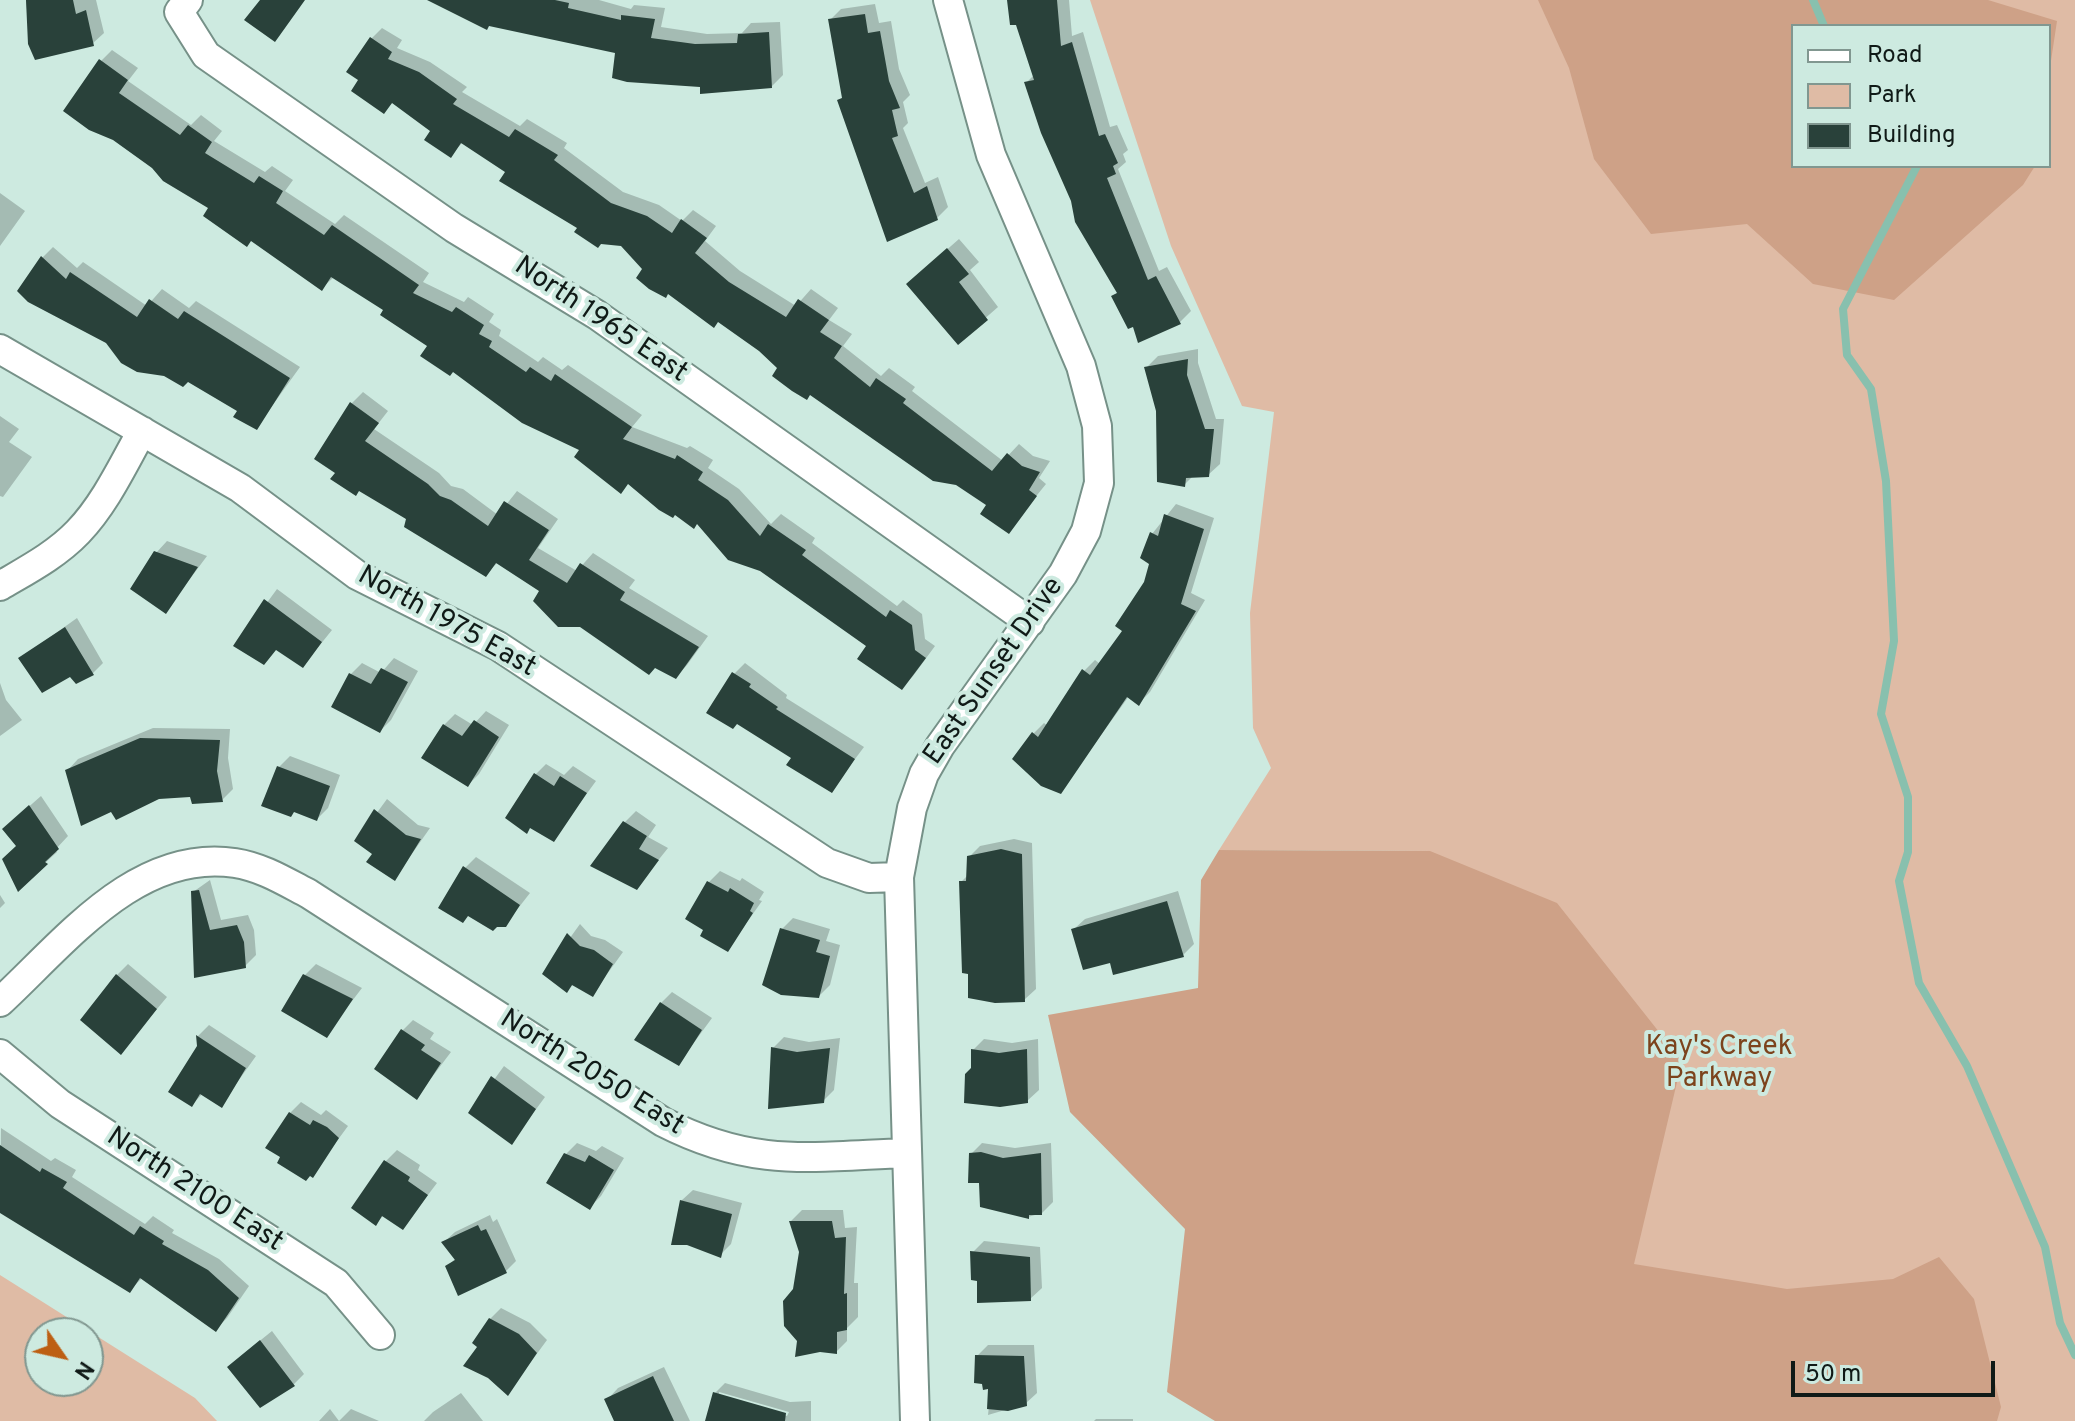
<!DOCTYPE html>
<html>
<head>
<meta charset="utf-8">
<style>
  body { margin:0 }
  #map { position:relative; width:2075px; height:1421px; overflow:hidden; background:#cdeae0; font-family:Overpass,sans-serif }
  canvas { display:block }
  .legend { position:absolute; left:1791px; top:24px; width:260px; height:144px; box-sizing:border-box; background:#cdeae0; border:2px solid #819790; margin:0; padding:10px 14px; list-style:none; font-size:24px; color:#101a17 }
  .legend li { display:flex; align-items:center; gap:16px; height:40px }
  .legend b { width:40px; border:2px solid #819790 }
  .north { position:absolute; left:24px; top:1317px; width:80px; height:80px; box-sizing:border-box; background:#cdeae0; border:2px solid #819790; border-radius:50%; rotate:124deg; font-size:22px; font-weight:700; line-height:32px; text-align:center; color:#101a17 }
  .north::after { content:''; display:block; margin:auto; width:28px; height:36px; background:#bd5f13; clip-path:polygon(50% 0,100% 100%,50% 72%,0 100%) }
  .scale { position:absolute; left:1791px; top:1361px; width:204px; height:36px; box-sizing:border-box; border:4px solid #101a17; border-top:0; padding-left:10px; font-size:24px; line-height:28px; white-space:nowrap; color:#101a17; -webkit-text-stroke:6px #cdeae0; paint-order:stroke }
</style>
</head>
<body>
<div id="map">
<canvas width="2075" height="1421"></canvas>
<ul class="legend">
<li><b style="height:10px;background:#fff"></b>Road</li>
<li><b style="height:22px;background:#dfbba5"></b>Park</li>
<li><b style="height:22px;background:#29413a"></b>Building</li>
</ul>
<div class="north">N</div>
<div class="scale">50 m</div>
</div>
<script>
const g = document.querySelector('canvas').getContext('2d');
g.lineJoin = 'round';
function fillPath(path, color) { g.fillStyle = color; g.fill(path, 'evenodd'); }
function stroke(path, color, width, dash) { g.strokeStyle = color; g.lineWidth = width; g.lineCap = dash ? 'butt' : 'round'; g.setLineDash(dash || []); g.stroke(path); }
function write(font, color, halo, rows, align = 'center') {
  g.font = font + ' Overpass,sans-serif'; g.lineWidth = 8; g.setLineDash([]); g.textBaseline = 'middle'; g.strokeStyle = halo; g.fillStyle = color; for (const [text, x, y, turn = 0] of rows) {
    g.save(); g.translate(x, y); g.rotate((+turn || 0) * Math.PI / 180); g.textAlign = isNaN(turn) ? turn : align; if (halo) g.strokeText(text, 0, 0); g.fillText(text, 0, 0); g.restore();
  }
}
const green = new Path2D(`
  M1090,0H2075V1421H1480L1430,851L1219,850L1271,768L1253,728L1250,613L1274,412L1242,406L1171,246ZM1793,26H2049V166H1793Z
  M0,1275L195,1398L217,1421H0ZM88,1333V1381H40V1333Z`);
const forest = new Path2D(`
  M1538,0H1988L2057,21L2049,74V26H1793V166H2035L2023,185L1894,300L1813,284L1747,224L1651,234L1594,159L1569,68Z
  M1219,850L1430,851L1557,903L1682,1061L1634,1264L1787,1289L1893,1279L1939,1257L1974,1299L2001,1407L1997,1421H1215L1167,1392L1185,1229L1070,1112L1048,1015L1198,988L1201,880Z`);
const shadow = new Path2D(`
  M26,0H96L104,33L92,44L30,43Z
  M431,0H599L631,9L634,5L665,8L661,27L707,34L742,33L751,23L780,22L783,75L772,86L701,85L617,52Z
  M1009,0H1069L1072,36L1083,32L1110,127L1117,125L1128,150L1123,154L1126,162L1118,169L1159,271L1167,267L1191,311L1180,322L1118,292L1026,83L1034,75Z
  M875,4L879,23L891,21L899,69L910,95L903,102L908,123L903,128L925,183L938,177L948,207L937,218L888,239L840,100L844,96L830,20L841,9Z
  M382,28L402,40L397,48L430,62L467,87L462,92L520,126L527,119L567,143L564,148L623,192L659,205L682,221L693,210L716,226L705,241L740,271L796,306L811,289L838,308L829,320L852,334L843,346L881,376L889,368L915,387L912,391L1003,461L1019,444L1033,456L1050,461L1039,478L1046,484L1008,531L989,504L780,368L761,350L645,269L622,244L601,242L508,171L463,142L450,156L433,130L394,101L384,111L361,79L371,39Z
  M112,50L138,68L128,81L191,125L201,115L222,131L214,141L265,172L272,166L293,180L285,191L335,224L344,215L429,273L423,282L464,302L468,297L494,314L489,322L501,330L499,336L538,362L543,357L562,370L568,365L642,415L632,427L687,448L690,446L713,460L708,468L739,489L771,524L781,514L815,538L812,543L897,606L903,600L922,614L925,639L935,646L913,676L902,687L868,646L698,522L629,483L430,346L386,309L334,277L322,288L154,167L101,61Z
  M0,193L25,211L0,246Z
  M959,239L979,262L970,270L998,307L958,342L919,274Z
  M53,247L77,268L83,262L147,306L162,289L189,308L196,301L300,367L257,427L240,410L188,380L183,385L42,258Z
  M1198,349V363L1216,419H1224L1220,464L1208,475L1193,476L1184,485L1147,367L1158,356Z
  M363,392L388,411L374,429L439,473L451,486L463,489L498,515L517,491L558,519L538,548L577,571L593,553L635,580L629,588L708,636L687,665L676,677L498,562L486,574L338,472L352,403Z
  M0,416L19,429L9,442L32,457L3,497L0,496Z
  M1176,504L1214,518L1191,593L1205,600L1150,692L1139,703L1129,696L1061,791L1033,734L1044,723L1048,726L1084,671L1095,660L1100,664L1124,631L1145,583L1151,563L1152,534Z
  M167,541L207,556L166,611L156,553Z
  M277,589L332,630L303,666L277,649L236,645Z
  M77,618L103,663L92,674L21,658Z
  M394,658L418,671L391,720L380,731L334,706L351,674L362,663L381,673Z
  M745,663L787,695L786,698L864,747L831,791L793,757L734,674Z
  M0,683L6,700L22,720L0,736Z
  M486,711L509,725L479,774L468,785L444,725L455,714L473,725Z
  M153,728L230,729L228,758L233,789L222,800L67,771L78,759Z
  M290,756L340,775L328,808L317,819L279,767Z
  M546,764L564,775L573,766L596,781L553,840L535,775Z
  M41,796L68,836L55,850L57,852L18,888L16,818Z
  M387,799L418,825L430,828L395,878L375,853L357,840Z
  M636,811L656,825L648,837L668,848L636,888L625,822Z
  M1014,839L1032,843L1036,989L1024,1000L961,882L968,875L969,857L980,846Z
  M476,857L530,893L505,925L465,868Z
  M720,871L740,881L742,878L764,892L759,900L762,901L728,949L709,882Z
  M210,880L221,920L248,915L254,930L256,955L245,966L196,976L193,892Z
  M1178,891L1194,944L1183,955L1112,961L1073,930L1085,919Z
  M0,895L5,903L0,908Z
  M793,918L830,929L826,941L840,945L830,985L819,996L782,929Z
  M580,924L591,936L605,940L623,952L592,995L574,984L567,990L544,974Z
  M128,964L167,997L121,1052L117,975Z
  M316,964L362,988L326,1035L305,975Z
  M672,992L712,1018L679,1063L661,1003Z
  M413,1020L434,1033L430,1039L451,1052L417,1097L402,1031Z
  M209,1025L256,1056L221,1105L203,1093L192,1105L198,1036Z
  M784,1037L809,1042L840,1038L834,1090L823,1101L773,1048Z
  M984,1039L1012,1043L1038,1039L1039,1090L1027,1101L973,1068V1050Z
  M504,1066L545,1097L512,1142L470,1113Z
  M301,1102L321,1115L326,1110L348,1126L312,1175L290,1113Z
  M1,1128L51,1161L55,1158L76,1170L72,1177L145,1224L153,1216L174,1230L172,1233L219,1259L249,1286L227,1318L216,1329L142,1278L129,1291L0,1203Z
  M577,1143L596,1151L602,1146L624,1158L601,1196L590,1207L566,1154Z
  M982,1143L1015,1148L1051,1143L1053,1202L1042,1213L1028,1217L981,1181L971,1154Z
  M397,1150L420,1165L418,1170L437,1183L403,1228L384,1215L376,1223L386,1161Z
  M693,1190L742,1203L731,1244L720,1255L681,1201Z
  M802,1210H843L845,1228L857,1227L854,1283H858V1317L847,1328V1341L836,1352L799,1341L801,1251L791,1221Z
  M490,1215L493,1222L497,1219L516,1261L505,1272L448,1266L456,1258L444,1242L455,1232Z
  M984,1241L1040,1247L1042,1288L1030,1299L979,1279L973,1252Z
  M501,1308L530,1323L547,1340L508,1393L480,1346L490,1319Z
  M272,1331L304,1374L293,1385L241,1356Z
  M988,1345H1034L1037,1393L1025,1404L988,1415L991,1387L977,1356Z
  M664,1367L690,1421H617L607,1400L618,1388Z
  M725,1383L790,1402L811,1401V1421H707L715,1393ZM719,1392L789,1412L787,1416L719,1396Z
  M461,1393L483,1421H424L433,1412Z
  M330,1409L339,1421L351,1409L379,1421H319Z
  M1096,1419H1133V1421H1094Z`);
const stream = new Path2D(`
  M1813,0L1824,26
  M1917,166L1843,309L1847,355L1871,389L1886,481L1894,641L1881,714L1908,797V852L1899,881L1919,983L1967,1066L2045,1247L2060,1323L2075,1355`);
const building = new Path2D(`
  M26,0H73L76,14L86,10L94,46L35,60L28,44Z
  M260,0H305L275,42L244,20Z
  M427,0H555L569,3L568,8L621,20V15L655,19L651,38L695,44L737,43L738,34L769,32L772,88L700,94V87L627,82L612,78L615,53L489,26L487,30Z
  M1007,0H1057L1061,46L1072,42L1099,136L1105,134L1118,163L1113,166L1116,174L1107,178L1148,280L1156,276L1181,324L1138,343L1133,327L1128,329L1111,296L1117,293L1075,222L1071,201L1041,133L1024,82L1034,80L1016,25H1010Z
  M865,14L868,33L880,31L889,81L900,108L892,110L898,136L892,138L914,193L927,186L938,220L887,242L837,100L842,98L828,19Z
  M370,37L392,52L388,59L419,72L457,99L453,104L509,137L515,129L558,155L554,160L611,203L647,216L672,233L681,219L707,238L695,253L729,282L786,317L798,299L829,320L820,332L842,346L834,358L870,387L876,378L906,399L903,403L992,471L1007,453L1022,466L1040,472L1029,490L1037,496L1009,534L980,514L986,505L956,485L933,481L810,395L807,400L792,391L772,376L777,368L759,351L718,322L714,328L668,294L666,298L649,289L636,278L642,269L621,246L601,244L598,248L574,232L577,228L499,181L505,172L461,143L451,158L424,140L430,131L392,103L384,114L351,91L358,80L346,72Z
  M99,59L128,80L119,93L180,135L188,125L212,142L205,153L254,183L259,176L283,191L276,203L324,235L332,225L419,285L413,293L452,312L456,307L484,325L479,334L492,341L489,347L526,372L530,367L551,381L555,374L632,427L623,439L675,459L677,455L703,472L698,480L728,500L760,536L768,524L806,550L802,555L886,617L890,610L912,625L915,650L926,658L902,690L857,659L866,646L760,571L728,560L697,524L694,529L675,515L673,518L659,510L628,484L621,494L574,457L579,450L522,423L453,372L450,376L420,356L427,346L380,315L383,310L331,277L322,291L251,241L247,247L203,216L208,208L163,181L152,168L113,140L89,130L63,111Z
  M947,248L969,274L959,282L988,320L958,345L906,284Z
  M41,256L66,279L70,272L137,317L149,299L178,319L184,311L290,378L257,430L233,417L237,411L188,382L183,387L164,376L137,372L121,363L106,343L28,302L17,291Z
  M1188,359L1187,375L1205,429H1214L1209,477L1186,478L1185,487L1157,482L1156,411L1144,367Z
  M350,402L379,423L365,441L428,484L440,496L451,500L488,526L504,501L549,530L529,560L567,583L580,563L625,592L620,600L699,647L676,679L655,668L649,675L580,627H558L533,601L539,591L496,563L486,577L404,527L406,519L359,491L356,496L330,479L335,473L314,459Z
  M1164,514L1204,529L1181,604L1196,611L1139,706L1127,697L1061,794L1041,786L1012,759L1032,732L1038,737L1082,669L1090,675L1122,631L1115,626L1144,582L1149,564L1140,558L1150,532L1158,536Z
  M154,551L198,567L166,614L130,589Z
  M264,599L322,642L303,668L276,650L264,665L233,646Z
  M65,627L94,675L76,684L70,677L42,693L18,658Z
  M381,668L408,682L380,733L331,707L349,673L371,684Z
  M732,672L751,684L749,687L778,707L776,709L855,759L832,793L786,765L791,758L737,724L733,729L706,713Z
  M474,720L499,737L468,787L421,758L443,724L462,736Z
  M140,738L220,740L217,771L223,802L192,804L190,797L159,799L116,820L111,812L81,826L65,770Z
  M277,766L330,786L317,821L294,812L291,817L261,806Z
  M534,773L554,786L560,776L587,793L554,842L530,828L527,834L505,818Z
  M29,805L59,849L45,862L48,864L18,892L2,859L16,846L2,829Z
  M374,809L406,835L421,839L395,881L366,862L372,854L354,841Z
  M623,821L647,836L639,849L659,860L637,890L590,866Z
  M1001,849L1022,854L1025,1002L995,1003L968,998V974L962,973L959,881H966L967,856Z
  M463,866L520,905L506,927H497L493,931L468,916L463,923L438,908Z
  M707,881L728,892L730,888L754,903L750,911L753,913L728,952L700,936L703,930L685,919Z
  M199,890L210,930L237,925L244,942L246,968L194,978L191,891Z
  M1167,901L1184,957L1113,975L1110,963L1083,970L1071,929Z
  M780,928L820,940L816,952L830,956L819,998L781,995L762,985Z
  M567,933L580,946L594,950L613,964L593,997L572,985L567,993L542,974Z
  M116,974L157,1009L121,1055L80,1020Z
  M303,974L353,999L327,1038L281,1011Z
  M660,1002L702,1030L679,1066L634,1040Z
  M401,1029L425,1045L421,1050L441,1063L417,1100L374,1069Z
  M196,1035L246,1068L222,1108L200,1094L192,1107L168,1092L197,1046Z
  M771,1047L797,1052L830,1048L824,1103L768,1109Z
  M971,1049L999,1053L1027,1049L1028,1103L1000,1107L964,1103L965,1074L971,1068Z
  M491,1076L536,1109L512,1145L468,1113Z
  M289,1112L310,1125L313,1120L327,1127L339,1138L313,1178L310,1176L306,1181L277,1163L280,1157L265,1148Z
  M0,1145L40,1172L42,1168L67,1182L63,1188L134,1235L140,1226L164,1241L162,1244L208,1270L239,1298L216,1332L140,1278L130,1293L0,1213Z
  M981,1152L1003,1158L1041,1153L1042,1215H1029V1219L980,1207L979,1183H968L969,1153Z
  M564,1153L585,1162L589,1155L614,1170L590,1210L546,1183Z
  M384,1160L410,1177L408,1181L428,1195L403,1230L382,1216L376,1226L351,1208Z
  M680,1200L732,1214L721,1258L687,1245H671Z
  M789,1221H832L835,1238L846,1237L844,1294L847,1293V1330L837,1332V1354L820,1352L795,1357L797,1341L784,1326L783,1301L793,1289L799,1252Z
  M478,1225L481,1231L486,1229L507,1273L458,1296L445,1266L455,1260L441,1242Z
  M970,1251L1030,1257L1031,1301L977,1303V1281L971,1280Z
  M489,1318L519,1334L537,1353L508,1396L488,1378L463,1366L477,1347L472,1343Z
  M260,1340L295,1386L260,1408L227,1367Z
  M975,1355L1024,1356L1027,1406L1008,1411L987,1409L988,1389L983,1390L982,1384L974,1383Z
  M653,1376L674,1421H614L604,1399Z
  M713,1392L786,1413L785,1421H705Z`);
const street = new Path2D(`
  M188,0L179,12L206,55L454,228L597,315L1030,622
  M0,349L240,488L357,575L498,646L827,863L869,878L899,877
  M0,586C27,570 56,555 78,532C105,504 123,465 142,431
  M0,1002C65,942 137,848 235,863C262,867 286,882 309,894L663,1122C753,1168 809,1157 905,1153
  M0,1054L60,1104L336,1283L380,1335
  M915,1421L899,877L912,808L924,774L940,746L1063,574L1086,531L1099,483L1097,426L1081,366L991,155L948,0`);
const streetNames = [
  ["North 1965 East",600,321,34],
  ["North 1975 East",446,623,29],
  ["East Sunset Drive",995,672,-55],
  ["North 2050 East",591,1074,32],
  ["North 2100 East",194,1191,33]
];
const parkNames = [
  ["Kay's Creek",1719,1048],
  ["Parkway",1719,1080]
];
fillPath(green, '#dfbba5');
fillPath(forest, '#cea187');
fillPath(shadow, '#0003');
stroke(stream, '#88c0ae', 8);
fillPath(building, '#29413a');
stroke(street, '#769188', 32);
stroke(street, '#fff', 28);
write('28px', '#101a17', '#cdeae0', streetNames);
write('28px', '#7c431c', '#cdeae0', parkNames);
</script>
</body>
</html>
